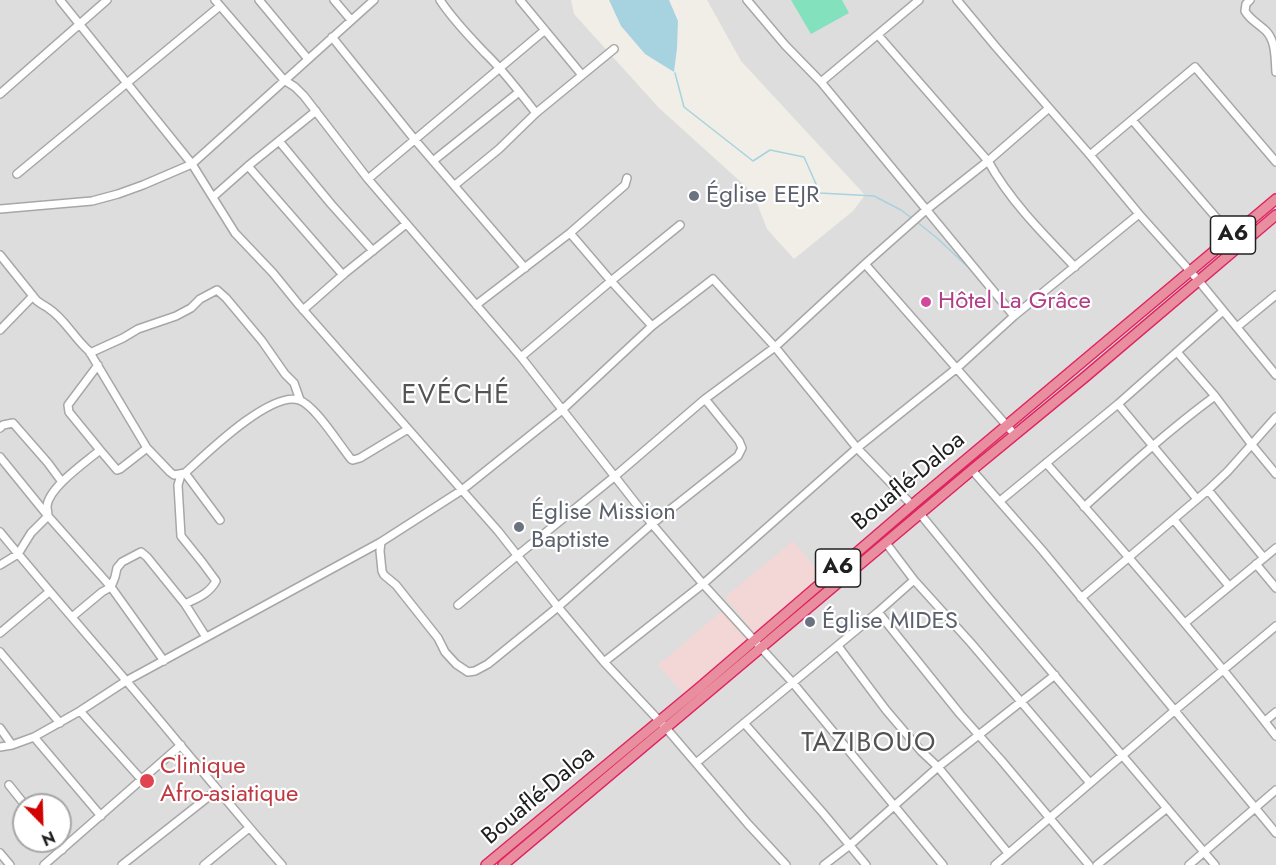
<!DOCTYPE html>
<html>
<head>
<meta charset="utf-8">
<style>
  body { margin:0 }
  #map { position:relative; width:1276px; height:865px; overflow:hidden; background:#f1eee7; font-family:Jost,sans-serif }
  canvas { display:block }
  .north { position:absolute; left:12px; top:793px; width:60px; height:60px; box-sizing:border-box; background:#fff; border:2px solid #a6a6a6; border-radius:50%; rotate:157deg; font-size:16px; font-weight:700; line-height:24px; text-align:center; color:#202020 }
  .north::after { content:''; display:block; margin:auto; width:21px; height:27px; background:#d10200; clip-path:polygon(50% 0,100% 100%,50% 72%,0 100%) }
</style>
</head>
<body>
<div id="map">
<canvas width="1276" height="865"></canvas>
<div class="north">N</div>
</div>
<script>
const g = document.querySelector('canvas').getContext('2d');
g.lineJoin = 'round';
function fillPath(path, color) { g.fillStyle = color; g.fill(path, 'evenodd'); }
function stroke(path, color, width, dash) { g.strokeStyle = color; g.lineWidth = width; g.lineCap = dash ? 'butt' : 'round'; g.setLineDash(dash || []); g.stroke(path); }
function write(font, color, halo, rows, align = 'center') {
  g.font = font + ' Jost,sans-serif'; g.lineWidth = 4.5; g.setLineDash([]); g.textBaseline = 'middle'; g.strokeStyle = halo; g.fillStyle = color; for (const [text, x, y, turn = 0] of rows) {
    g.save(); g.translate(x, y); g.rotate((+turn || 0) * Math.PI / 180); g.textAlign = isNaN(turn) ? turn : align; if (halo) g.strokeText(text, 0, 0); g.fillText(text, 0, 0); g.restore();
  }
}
const residential = new Path2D(`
  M0,0H571L574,14L659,108L753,193L767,229L794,259L853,211L865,195L741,61L707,0H1276V865H0ZM24,805H60V841H24Z`);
const commercial = new Path2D(`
  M793,541L824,578L756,635L725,597Z
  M723,610L750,641L685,696L658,665Z`);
const pitch = new Path2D(`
  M791,0H842L849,13L811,34Z`);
const water = new Path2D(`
  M609,0H669L678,21L677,48L674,72L645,54L621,26Z`);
const stream = new Path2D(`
  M675,73L684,107L753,161L770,150L804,157L820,193L874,196L901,210L913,219
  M917,222L937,238L970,269`);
const minor = new Path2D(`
  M60,0L192,164L235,233L273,273L299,305L498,531L558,607L604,662L666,728L748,824L786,865
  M215,0L284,80L295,87L304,96L368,179L521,357L652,524L703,584L793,683L943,865
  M259,0L308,59
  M334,0L351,20
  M440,0C453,20 469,36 485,53C504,71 520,93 536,113
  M520,0L582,75
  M747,0L785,45L821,82L1014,316
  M957,0L996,47L1090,155L1139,214L1198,280L1276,375
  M1250,0L1246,4L1245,11C1250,20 1259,24 1266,31C1276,41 1275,59 1276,72
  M878,35L988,161C1010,201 1043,234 1075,267
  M332,37L415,140L525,268
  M821,82L919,0
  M0,94L107,0
  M1133,121L1232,236
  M279,141L331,204L373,251
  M1090,155L1195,67L1276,162
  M433,161L519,92
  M248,166L316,111
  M17,174L220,6
  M368,179L545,30
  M455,185L499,149L536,113L614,49
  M213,197L248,166L343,275
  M0,209L92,201L118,194L143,185L192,164L374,0
  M570,233L611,281L652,326
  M0,255L33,296L0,330
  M865,264L1015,435
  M33,296C37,303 41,303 48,308C65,319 74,338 89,351L147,448L170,472L174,475L185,473C206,454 270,391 299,400C315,405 340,446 351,459L353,460L360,458L408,429
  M476,305L570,233L625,185L627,178
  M303,310L345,273L406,224
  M1237,327L1276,295
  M1177,352L1215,396L1252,445L1276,474
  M90,353L123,338L138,329L176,316L191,308L200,299L217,290L226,298L262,341L285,374L294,383L300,400
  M521,357L611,281L680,225
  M98,365L68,405L69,412L100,450
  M1118,404L1197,499
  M0,428L3,425L13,423L48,463L62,482
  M0,457L48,516L111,587L164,661
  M1046,463C1125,552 1203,642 1276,736
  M972,470L1042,550L1276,833
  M185,473L220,520
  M1208,490L1264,558
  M1000,501L1118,404L1223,311
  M1084,507C1127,468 1169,430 1215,396
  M921,515L989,598L1215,865
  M1174,520L1229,586
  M0,532C59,604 122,674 181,746C215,786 247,826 282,865
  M381,542L380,551L382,571L384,575L396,585L438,638L445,652L456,664L468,672L475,671L488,664L558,607L652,524L738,456L742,448L739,441L705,399
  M886,543L914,580L971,643L1090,783
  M1256,564L1276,588
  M0,565L18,554L31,533L48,516C48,513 47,509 47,506C49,487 86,462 100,450L117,470L120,469L147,448
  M1081,598L1208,490L1228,471L1276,417
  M185,604L206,637
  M458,605L518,555L614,477L705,399L775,347L865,264L926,210L988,161L1049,108
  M878,612L960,714L1001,760L1089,865
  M72,617L102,592L111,587L115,577L117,568L122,562L141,552L147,557L185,604C197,598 209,594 216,581L202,562L181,536L178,485L181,475
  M1185,623L1276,548
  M0,633L49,592
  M838,646L886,710L921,751L938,767L1008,853
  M0,652L60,723
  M604,662L703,584L857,448L957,368L1014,316L1139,214
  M80,711L141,779
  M1265,721L1276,712
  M744,723L823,813L866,865
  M0,728L12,745
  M34,737L101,816
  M0,747L12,745L34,737L80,711L126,681L381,542L462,490L562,410L652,326L713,279L775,347L857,448L912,505
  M696,763L878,612L914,580
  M9,785L25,805
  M55,841L62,850
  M0,853L10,865
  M44,865L181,745
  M122,865L217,790
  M204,865L249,828
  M824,865L850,845L938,767L1055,675
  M995,865L1174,711L1276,626
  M1097,865L1167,808
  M1189,865L1276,790`);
const highway = new Path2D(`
  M486,865L699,688L912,505L1276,199
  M503,865L972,470L1085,377L1276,215`);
const markers = [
  [694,196,6,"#6b7280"],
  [926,302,6,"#d1479c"],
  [519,527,6,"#6b7280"],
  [810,622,6,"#6b7280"],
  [147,781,8,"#e0444e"]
];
const shields = [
  [1233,235,45],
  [838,568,45]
];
const shieldNames = [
  ["A6",1233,235],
  ["A6",838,568]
];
const worshipNames = [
  ["Église EEJR",706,196],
  ["Église Mission",531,513],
  ["Baptiste",531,541],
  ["Église MIDES",822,622]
];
const hotelNames = [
  ["Hôtel La Grâce",938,302]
];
const streetNames = [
  ["Bouaflé-Daloa",909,482,-40],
  ["Bouaflé-Daloa",539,796,-40]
];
const healthNames = [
  ["Clinique",160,767],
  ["Afro-asiatique",160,795]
];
const quarterNames = [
  ["EVÉCHÉ",456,396],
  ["TAZIBOUO",869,744]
];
fillPath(residential, '#dedddd');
fillPath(commercial, '#f2d7d6');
fillPath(pitch, '#84e1be');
fillPath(water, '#a7d2df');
stroke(stream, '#a7d2df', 1.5);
stroke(minor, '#a7a7a7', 10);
stroke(highway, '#df2462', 12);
stroke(minor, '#fff', 7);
stroke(highway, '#e98e9e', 9);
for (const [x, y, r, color] of markers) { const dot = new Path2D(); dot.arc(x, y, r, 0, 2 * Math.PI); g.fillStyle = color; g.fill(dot); stroke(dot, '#fff', 2); }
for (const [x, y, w] of shields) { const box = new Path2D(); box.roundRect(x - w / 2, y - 19, w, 38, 4.5); g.fillStyle = '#fff'; g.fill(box); stroke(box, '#202020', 1.5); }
write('bold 22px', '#202020', null, shieldNames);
write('24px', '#5b616d', '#fff', worshipNames, 'left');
write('24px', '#b23c85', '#fff', hotelNames, 'left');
write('24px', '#202020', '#fff', streetNames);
write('24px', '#be3a42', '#fff', healthNames, 'left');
g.letterSpacing = '1.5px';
write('27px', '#535353', '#fff', quarterNames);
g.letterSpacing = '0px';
</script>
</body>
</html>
